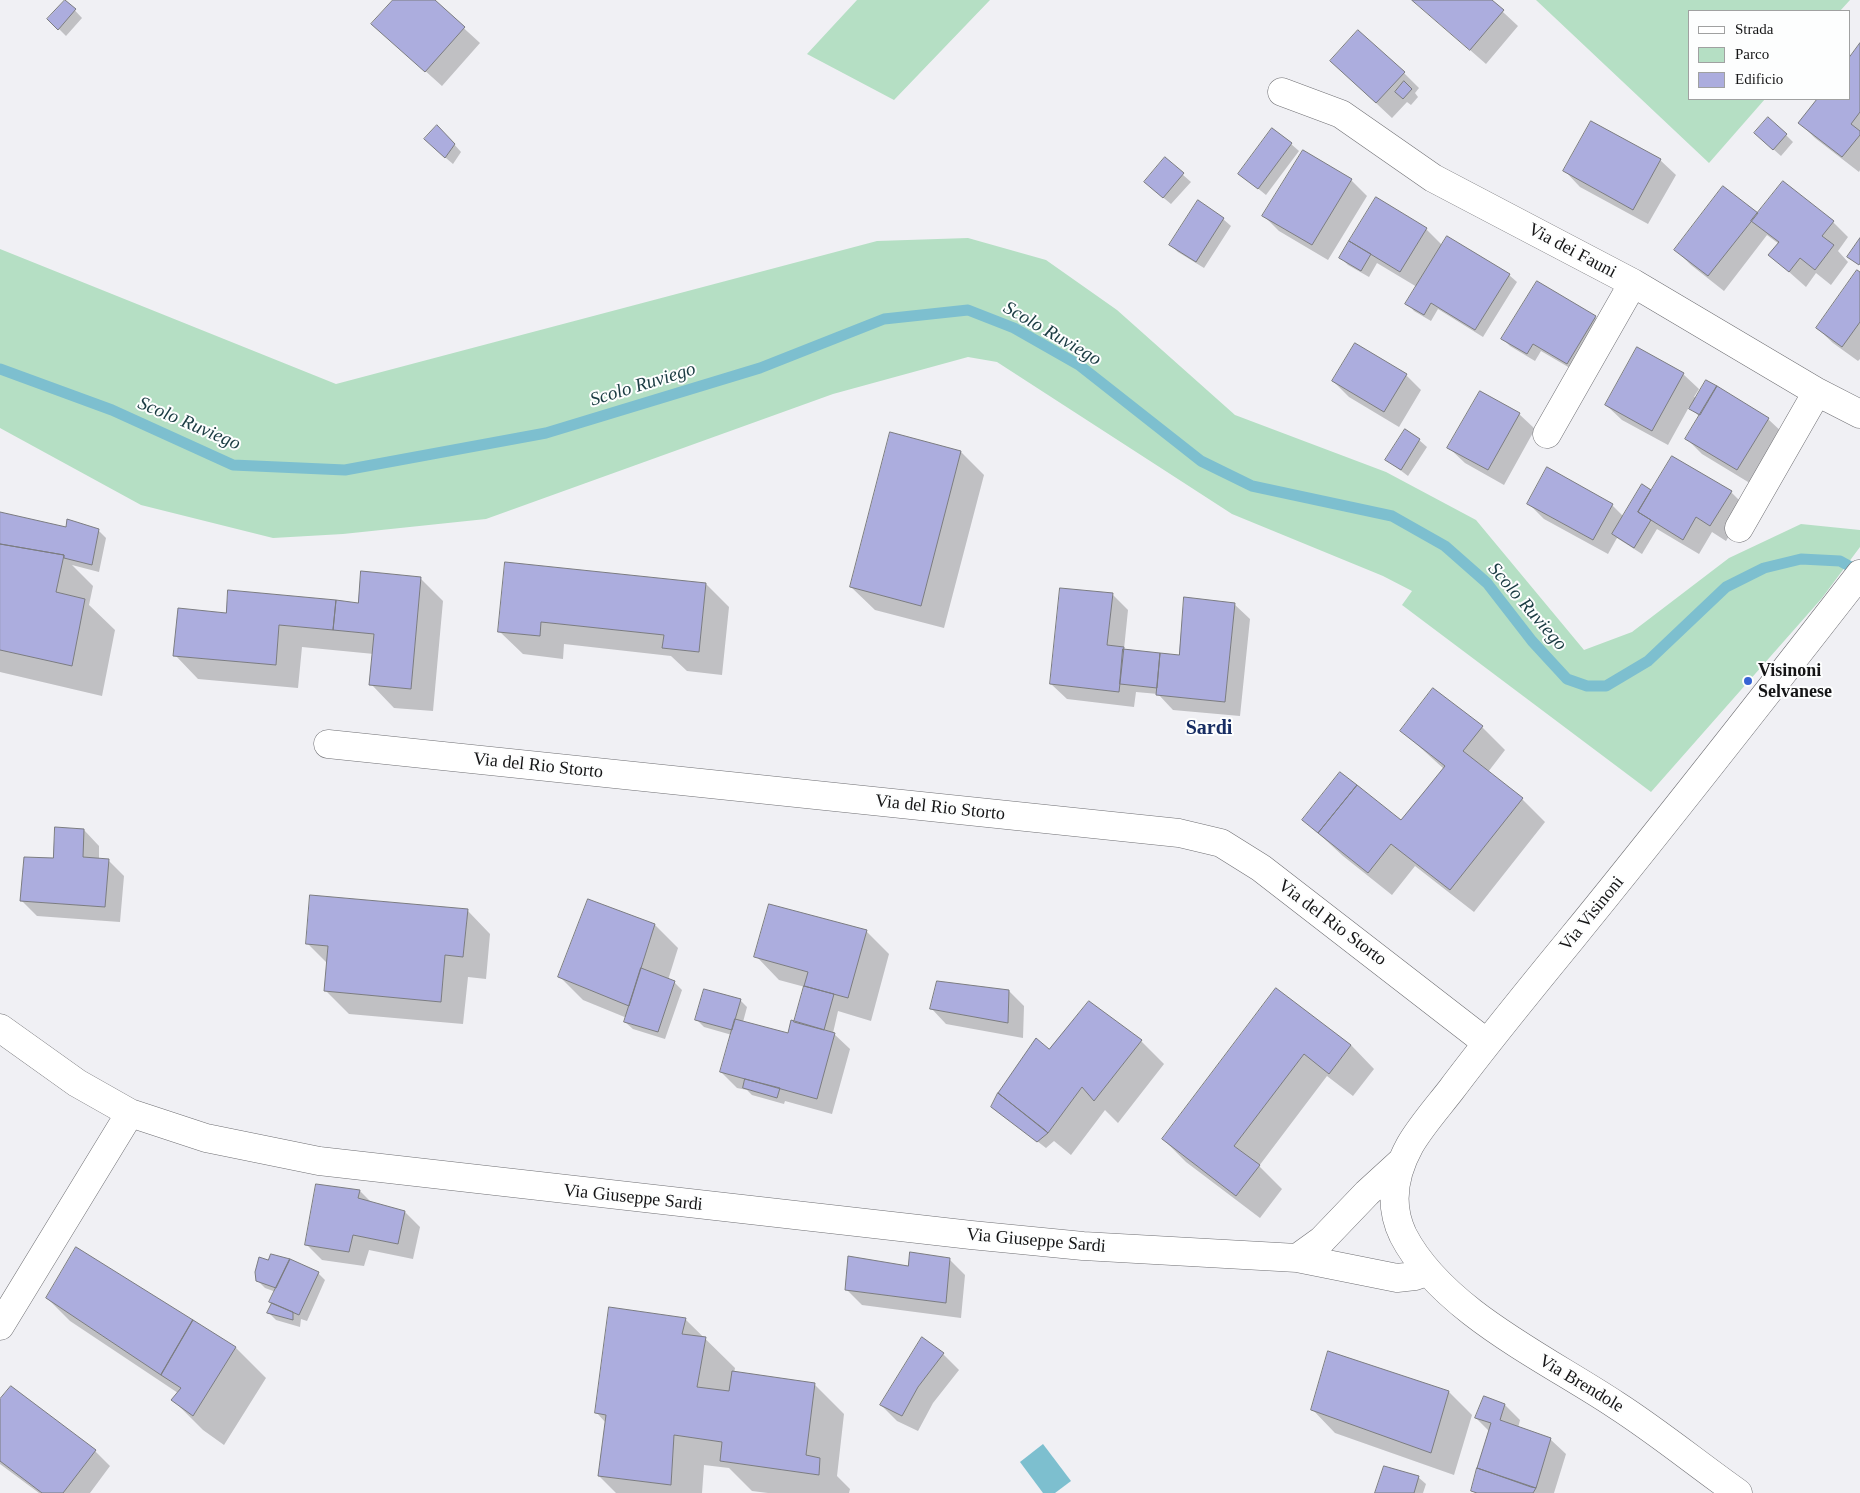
<!DOCTYPE html>
<html>
<head>
<meta charset="utf-8">
<style>
  body { margin:0 }
  #map { position:relative; width:1860px; height:1493px; overflow:hidden; background:#f0f0f4; font-family:"Times New Roman",serif }
  canvas { display:block }
  .legend { position:absolute; left:1688px; top:10px; width:162px; height:90px; box-sizing:border-box; background:#fdfefe; border:1px solid #a0a1a1; margin:0; padding:6px 9px; list-style:none; font-size:15px; color:#151516 }
  .legend li { display:flex; align-items:center; gap:10px; height:25px }
  .legend b { width:25px; border:1px solid #a0a1a1 }
</style>
</head>
<body>
<div id="map">
<canvas width="1860" height="1493"></canvas>
<ul class="legend">
<li><b style="height:6px;background:#fff"></b>Strada</li>
<li><b style="height:14px;background:#b5dfc4"></b>Parco</li>
<li><b style="height:14px;background:#acadde"></b>Edificio</li>
</ul>
</div>
<script>
const g = document.querySelector('canvas').getContext('2d');
g.lineJoin = 'round';
function fillPath(path, color) { g.fillStyle = color; g.fill(path, 'evenodd'); }
function stroke(path, color, width, dash) { g.strokeStyle = color; g.lineWidth = width; g.lineCap = dash ? 'butt' : 'round'; g.setLineDash(dash || []); g.stroke(path); }
function write(font, color, halo, rows, align = 'center') {
  g.font = font + ' "Times New Roman",serif'; g.lineWidth = 4; g.setLineDash([]); g.textBaseline = 'middle'; g.strokeStyle = halo; g.fillStyle = color; for (const [text, x, y, turn = 0] of rows) {
    g.save(); g.translate(x, y); g.rotate((+turn || 0) * Math.PI / 180); g.textAlign = isNaN(turn) ? turn : align; if (halo) g.strokeText(text, 0, 0); g.fillText(text, 0, 0); g.restore();
  }
}
const green = new Path2D(`
  M857,0H990L894,100L807,54Z
  M1536,0H1850L1840,11H1689V99H1765L1709,163Z
  M968,238L1046,260L1117,310L1235,415L1386,472L1476,520L1584,650L1632,632L1729,558L1801,524L1860,530V547L1822,598L1651,792L1402,605L1412,591L1383,576L1232,514L997,362L968,357L833,394L486,519L343,534L273,538L141,505L0,428V249L336,384L877,241Z`);
const water = new Path2D(`
  M1043,1444L1071,1481L1055,1493H1043L1020,1462Z`);
const shadow = new Path2D(`
  M394,0H433L480,43L442,86L373,24Z
  M1413,0H1490L1518,26L1486,64Z
  M66,1L82,18L66,36L49,19Z
  M1860,45V170L1859,172L1815,138L1800,123L1819,99H1849V60Z
  M1331,61L1404,73L1419,88L1415,93L1418,97L1411,105L1407,102L1392,118Z
  M445,134L461,152L453,164L433,147Z
  M1786,135L1793,142L1781,156L1763,140Z
  M1291,144L1299,151L1266,195L1240,174Z
  M1165,159L1191,182L1171,204L1153,189Z
  M1660,160L1676,175L1648,224L1580,187L1565,171Z
  M1351,180L1367,196L1328,260L1279,231L1264,216Z
  M1758,214L1833,222L1848,237L1838,251L1848,262L1831,285L1816,273L1806,287L1770,255L1779,244L1767,235L1724,291L1691,265L1676,250Z
  M1223,219L1231,226L1204,268L1178,252L1171,245Z
  M1426,229L1443,246L1509,275L1517,282L1483,337L1438,309L1431,321L1414,311L1407,303L1417,287L1377,263L1369,277L1348,265L1341,258Z
  M1860,273V359L1858,361L1833,343L1817,328Z
  M1595,317L1603,324L1575,371L1541,351L1535,361L1510,346L1503,339Z
  M1683,374L1699,389L1694,397L1768,419L1784,434L1753,485L1702,454L1687,439L1700,417L1689,407L1668,445L1622,420L1606,405Z
  M1406,375L1421,390L1399,427L1349,397L1333,381Z
  M1519,414L1535,429L1504,485L1465,463L1449,448Z
  M1419,440L1427,447L1408,476L1387,460Z
  M961,452L984,475L944,628L875,610L851,587Z
  M1650,491L1731,492L1746,507L1726,541L1712,532L1699,554L1657,529L1642,554L1617,538L1608,554L1544,519L1529,504L1612,505L1624,517Z
  M0,513L67,529L98,530L106,538L99,572L72,565L93,586L89,605L115,630L102,696L0,672Z
  M420,578L443,601L433,711L394,708L371,684L374,654L302,647L298,688L198,679L175,655L227,614L359,604Z
  M706,584L729,607L722,675L687,671L671,656L564,644L563,659L523,654L499,631Z
  M1112,594L1128,610L1124,649L1125,650L1180,656L1234,604L1250,619L1240,716L1173,710L1158,694L1136,692L1134,707L1067,699L1051,684Z
  M1482,727L1505,750L1488,772L1522,799L1545,822L1474,912L1415,866L1392,895L1343,856L1304,820L1402,822L1444,769L1401,730Z
  M84,830L99,846V860H108L124,876L120,922L37,916L22,901L54,860Z
  M467,910L490,934L486,979L468,977L463,1024L349,1014L326,991L328,964L307,943Z
  M655,925L678,948L668,980L675,983L682,990L665,1039L633,1029L625,1022L627,1018L583,1000L560,977Z
  M866,931L889,954L871,1021L838,1011L833,1033L850,1049L832,1114L785,1101L784,1104L752,1095L747,1090L737,1088L721,1072L732,1035L704,1027L696,1019L740,1000L747,1007L743,1022L789,1034L795,1023L805,987L779,980L756,956Z
  M1277,990L1351,1045L1374,1069L1353,1096L1327,1076L1259,1166L1282,1189L1260,1218L1186,1162L1163,1139Z
  M1009,991L1024,1006L1023,1038L946,1024L931,1008Z
  M1089,1002L1141,1041L1164,1064L1118,1123L1105,1110L1071,1155L1054,1141L1046,1148L993,1107L1049,1051Z
  M360,1191L372,1203L405,1212L420,1227L413,1259L369,1250L364,1266L322,1260L306,1244Z
  M76,1249L236,1348L266,1378L224,1445L203,1430L173,1400L178,1393L70,1321L47,1298Z
  M949,1259L965,1275L961,1318L862,1305L846,1289L909,1267Z
  M318,1273L325,1280L307,1321L301,1319L300,1327L276,1320L268,1312L276,1292L265,1288L257,1280Z
  M685,1319L735,1368L734,1373L814,1384L844,1414L837,1476L850,1489L849,1493H768L752,1491L729,1468L704,1465L702,1493H616L599,1476L606,1423L596,1412Z
  M922,1339L943,1354L959,1370L933,1403L918,1431L897,1421L881,1405Z
  M1449,1392L1472,1415L1454,1475L1335,1433L1312,1409Z
  M0,1402L95,1451L110,1466L90,1493H39L0,1464Z
  M1505,1405L1520,1420L1518,1428L1550,1439L1566,1454L1554,1493H1475L1472,1490L1490,1432L1476,1418Z
  M1418,1477L1426,1484L1423,1493H1376Z`);
const stream = new Path2D(`
  M0,369L112,410L233,465L345,470L546,433L760,368L884,319L968,310L1014,328L1079,365L1201,461L1252,486L1392,516L1445,546L1487,583L1532,641L1567,679L1587,686H1606L1648,661L1726,587L1764,568L1801,559L1840,561L1860,572`);
const building = new Path2D(`
  M65,0L76,9L58,30L47,19Z
  M393,0H435L465,27L425,72L371,24Z
  M1412,0H1492L1504,10L1470,50Z
  M1358,30L1405,72L1376,103L1330,61Z
  M1860,43V112L1851,124L1860,131V135L1842,157L1798,123L1817,99H1849V58Z
  M1404,81L1412,89L1403,99L1395,92Z
  M1768,117L1787,134L1773,150L1754,133Z
  M1591,121L1661,159L1633,210L1563,171Z
  M437,125L455,144L445,158L424,139Z
  M1272,128L1292,143L1258,189L1238,174Z
  M1303,150L1352,179L1312,245L1262,216Z
  M1165,157L1184,173L1163,198L1144,182Z
  M1783,181L1834,221L1822,236L1834,245L1815,270L1800,258L1789,272L1768,255L1779,242L1751,221Z
  M1723,186L1758,213L1708,276L1674,250Z
  M1376,197L1427,228L1400,272L1349,241Z
  M1198,200L1224,218L1196,262L1169,245Z
  M1447,236L1510,274L1475,330L1431,303L1424,315L1405,304Z
  M1860,238V263L1859,265L1847,257Z
  M1349,241L1371,254L1361,271L1339,258Z
  M1857,270L1860,272V322L1842,347L1816,328Z
  M1537,281L1596,316L1567,364L1533,344L1527,354L1501,339Z
  M1355,343L1407,374L1384,412L1332,381Z
  M1637,347L1684,373L1652,431L1605,405Z
  M1706,380L1717,386L1700,415L1689,409Z
  M1717,386L1769,418L1737,470L1685,439Z
  M1480,391L1520,413L1488,470L1447,448Z
  M1405,429L1420,439L1401,470L1385,460Z
  M890,432L961,451L921,606L850,587Z
  M1672,456L1732,491L1710,526L1696,517L1683,540L1638,512Z
  M1547,467L1613,504L1593,540L1527,504Z
  M1642,484L1651,490L1638,512L1651,520L1634,548L1612,534Z
  M0,512L66,527L67,519L99,529L92,565L64,558V555L0,544Z
  M0,544L64,555L56,592L85,599L72,666L0,650Z
  M505,562L706,583L699,652L662,648L664,635L541,622L540,636L498,632Z
  M361,571L421,577L411,689L369,685L374,634L333,630L336,600L358,603Z
  M1060,588L1113,593L1107,645L1124,647L1119,692L1050,684Z
  M228,590L336,600L333,630L279,625L276,665L173,656L178,608L226,613Z
  M1184,597L1235,603L1225,702L1156,695L1160,653L1179,655Z
  M1123,649L1160,653L1157,688L1120,684Z
  M1433,688L1483,726L1463,751L1523,798L1450,890L1391,844L1368,873L1318,833L1357,785L1401,820L1424,792L1445,766L1400,731Z
  M1340,772L1357,785L1318,833L1302,820Z
  M55,827L84,829L83,857L109,859L105,907L20,901L24,857L53,858Z
  M310,895L468,909L463,957L445,955L441,1002L324,991L328,946L306,944Z
  M588,899L655,924L629,1006L558,977Z
  M769,904L867,930L848,998L804,986L808,972L754,957Z
  M641,968L675,981L658,1032L624,1022Z
  M937,981L1009,990L1008,1023L930,1009Z
  M804,986L834,994L824,1030L794,1022Z
  M1276,988L1351,1045L1329,1074L1304,1054L1234,1146L1260,1165L1236,1196L1162,1139Z
  M704,989L741,999L732,1030L695,1020Z
  M1089,1001L1142,1040L1094,1101L1082,1087L1048,1133L998,1093L1036,1038L1049,1049Z
  M735,1019L788,1033L791,1020L835,1033L817,1099L720,1072Z
  M745,1079L780,1088L777,1098L743,1088Z
  M998,1093L1045,1130L1048,1133L1037,1142L991,1107Z
  M316,1184L360,1190L358,1198L405,1211L398,1244L353,1235L349,1252L305,1245Z
  M76,1247L193,1320L161,1375L46,1298Z
  M910,1252L950,1258L946,1303L845,1290L848,1256L908,1266Z
  M271,1254L290,1259L276,1288L256,1281L255,1272L259,1257L268,1260Z
  M290,1259L319,1272L299,1315L269,1302Z
  M272,1303L293,1312V1320L267,1313Z
  M609,1307L686,1318L682,1334L706,1337L697,1387L729,1391L732,1371L815,1383L806,1455L820,1458L819,1475L720,1461L722,1442L674,1435L671,1485L598,1476L606,1415L595,1413Z
  M193,1320L236,1347L193,1416L171,1400L181,1388L161,1375Z
  M922,1337L944,1353L918,1387L902,1416L880,1405Z
  M1328,1351L1449,1391L1431,1453L1311,1410Z
  M11,1386L96,1450L63,1493H42L0,1461V1399Z
  M1484,1396L1505,1404L1500,1420L1551,1438L1536,1488L1477,1468L1491,1423L1475,1418Z
  M1384,1466L1419,1476L1414,1493H1375Z
  M1477,1468L1531,1487L1536,1488L1533,1493H1477L1471,1491Z`);
const minor = new Path2D(`
  M1282,92L1341,114L1433,178L1633,283L1817,392L1860,414
  M1547,434L1633,283
  M1739,528L1817,392
  M328,744L1179,833L1221,843L1261,868L1487,1043
  M0,1028L77,1083L130,1113L206,1138L319,1161L971,1235L1083,1246L1297,1258L1397,1278L1415,1276L1427,1272
  M1297,1258L1322,1240L1367,1193L1402,1161
  M0,1326L130,1113
  M1738,1493C1697,1464 1658,1432 1616,1405C1547,1359 1442,1311 1403,1235C1388,1204 1394,1174 1410,1145C1421,1126 1437,1108 1451,1090C1490,1038 1531,988 1572,938C1670,818 1765,696 1860,574`);
const markers = [
  [1748,681,5,"#3764d4"]
];
const streetNames = [
  ["Via dei Fauni",1572,251,28],
  ["Via del Rio Storto",538,766,6],
  ["Via del Rio Storto",940,808,6],
  ["Via Visinoni",1592,914,-51],
  ["Via del Rio Storto",1332,923,37],
  ["Via Giuseppe Sardi",633,1198,6],
  ["Via Giuseppe Sardi",1036,1241,5],
  ["Via Brendole",1581,1384,31]
];
const poiNames = [
  ["Visinoni",1758,671],
  ["Selvanese",1758,692]
];
const waterNames = [
  ["Scolo Ruviego",1052,334,30],
  ["Scolo Ruviego",643,385,-17],
  ["Scolo Ruviego",189,424,23],
  ["Scolo Ruviego",1527,607,49]
];
const quarterNames = [
  ["Sardi",1209,729]
];
fillPath(green, '#b5dfc4');
fillPath(water, '#7dbfcf');
fillPath(shadow, '#0003');
stroke(stream, '#7dbfcf', 11);
fillPath(building, '#acadde');
stroke(building, '#7b7c80', 1);
stroke(minor, '#6f6f73', 29);
stroke(minor, '#fff', 28);
for (const [x, y, r, color] of markers) { const dot = new Path2D(); dot.arc(x, y, r, 0, 2 * Math.PI); g.fillStyle = color; g.fill(dot); stroke(dot, '#fdfefe', 2); }
write('18px', '#151516', '#fdfefe', streetNames);
write('bold 18px', '#151516', '#fdfefe', poiNames, 'left');
write('italic 19px', '#1a3b42', '#fdfefe', waterNames);
write('bold 20px', '#172d63', '#fdfefe', quarterNames);
</script>
</body>
</html>
